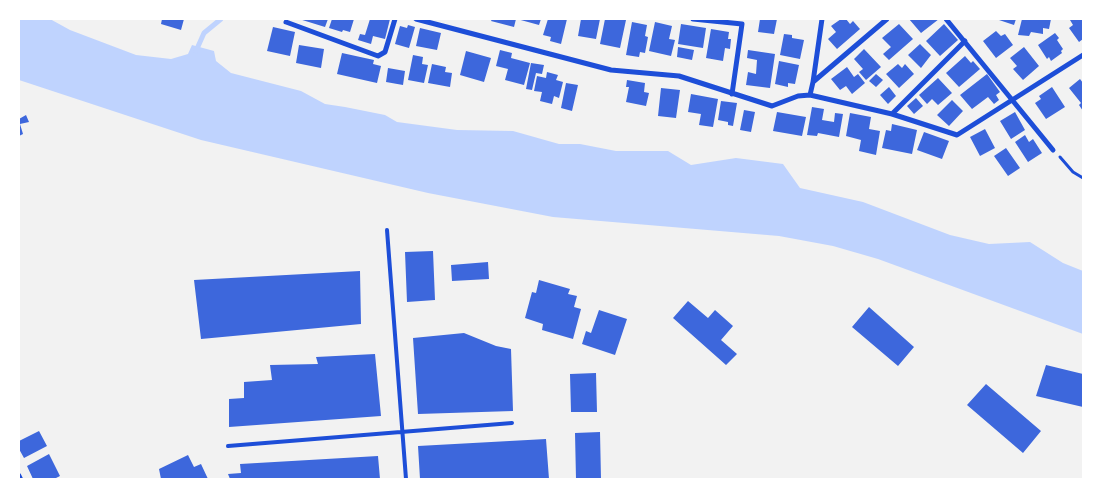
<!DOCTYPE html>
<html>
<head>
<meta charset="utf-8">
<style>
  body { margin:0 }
  #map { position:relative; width:1102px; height:498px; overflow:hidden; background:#f2f2f2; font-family:"Exo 2",sans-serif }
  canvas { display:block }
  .frame { position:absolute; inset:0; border:20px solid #fff; pointer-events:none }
</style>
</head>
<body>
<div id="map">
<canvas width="1102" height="498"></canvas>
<div class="frame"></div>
</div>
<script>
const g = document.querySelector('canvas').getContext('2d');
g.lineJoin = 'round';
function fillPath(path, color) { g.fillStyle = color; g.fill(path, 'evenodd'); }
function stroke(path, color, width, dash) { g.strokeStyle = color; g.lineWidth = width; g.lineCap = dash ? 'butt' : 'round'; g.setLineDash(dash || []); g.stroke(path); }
const water = new Path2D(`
  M19,19H50L70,30L136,55L171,59L188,54L192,45L214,51L216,61L231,73L301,91L325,104L345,107L385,115L397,122L457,130L513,131L559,144H580L616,151H668L691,165L736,158L783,164L800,188L863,202L950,235L989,244L1030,242L1063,263L1083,271V334L878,259L833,246L779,236L553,217L428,193L201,140L19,80Z`);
const stream = new Path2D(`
  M196,51L204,33L221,19`);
const building = new Path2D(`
  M162,19H184L181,30L161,24Z
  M299,19H328L325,27Z
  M332,19H354L350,32L343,30L342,32L329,28Z
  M370,19H390L385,39L373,36L371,44L358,40L360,34L365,35Z
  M492,19H516L514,27L491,21Z
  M517,19H541L539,25Z
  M548,19H567L561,44L550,41L551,37L543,35Z
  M581,19H600L596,39L578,36Z
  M605,19L626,20L620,48L600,44Z
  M760,19H777L774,34L758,32Z
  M841,19H846L850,24L853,21L860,29L837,49L828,39L836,32L831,26Z
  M909,19H939L921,33Z
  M996,19H1016L1014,25Z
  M1022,19H1051L1049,29L1043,28V34L1031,32L1029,36L1018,35Z
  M1072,19H1083V39L1079,42L1069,28L1073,25L1070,20Z
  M632,22L647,25L645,36L648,37L645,53L640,52L639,57L626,55Z
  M655,22L672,26L669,39L675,40L671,56L649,51Z
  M681,24L706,28L703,48L678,44Z
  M899,24L913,39L889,60L883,54L891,47L882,38Z
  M944,24L958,40L940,56L926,41Z
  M408,25L415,27L409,48L395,44L400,26L407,28Z
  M273,27L295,32L290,56L267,51Z
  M420,28L441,33L437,50L416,46Z
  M711,29L729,32L728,39H731L730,49L725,48L723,61L706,58Z
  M996,31L1001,36L1005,34L1013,45L996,58L983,41Z
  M1055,33L1059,38L1057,40L1063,49L1061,51L1062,53L1051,61L1049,57L1047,59L1038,45Z
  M784,34L792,35V38L804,40L800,59L780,55Z
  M920,44L931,55L921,68L908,55Z
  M299,45L324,49L321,68L296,63Z
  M678,47L694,50L692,60L677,57Z
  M1024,47L1039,66L1023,80L1013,69L1017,66L1010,58Z
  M864,49L881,67L866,80L859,72L863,69L854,59Z
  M500,50L512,53L511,58L530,63L524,85L505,80L508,69L496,66Z
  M748,50L775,54L770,88L746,85L748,72L756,74L757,60L747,58Z
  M466,51L491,58L484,82L460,75Z
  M342,53L374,60L373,64L381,66L377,83L337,74Z
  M413,55L423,57L422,64L428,65L424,83L408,80Z
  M965,56L971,63L973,61L980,69L959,87L946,73Z
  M779,61L799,65L795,84L788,83V87L775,84Z
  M531,63L544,65L542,74L536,73L532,90L526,89Z
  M432,64L446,67L445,72L452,73L450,87L428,83Z
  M898,64L902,68L905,64L914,74L899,88L886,74Z
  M847,67L854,77L858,74L865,83L852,94L846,86L840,90L831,79Z
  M388,68L405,71L403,85L386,82Z
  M547,72L558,75L556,80L563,82L559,98L554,96L552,104L540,101L542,92L534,91L537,76L546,78Z
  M876,74L883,80L876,87L869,81Z
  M987,74L1000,92L996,95L999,100L994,104L988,97L972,109L960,95Z
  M938,78L952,93L938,105L932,99L927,104L919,95Z
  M1080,79L1083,83V111L1079,105L1081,103L1069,88Z
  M627,80L645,83L644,92L649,93L646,106L626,102L629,87H626Z
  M566,83L578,85L572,111L561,108Z
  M889,87L896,96L888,104L880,95Z
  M1052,87L1065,107L1046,119L1035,103L1041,99L1039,96Z
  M661,88L680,90L676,118L658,116Z
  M691,94L718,99L713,127L699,125L701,114L688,112Z
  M916,98L923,106L914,114L907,106Z
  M952,100L963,111L949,126L937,115Z
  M721,101L737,103L733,126L728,125V122L718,120Z
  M812,107L824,109L822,120L834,122L835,113L843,114L839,137L818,133L817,136L807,135Z
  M744,110L755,112L751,132L740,130Z
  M777,112L806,117L802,136L773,131Z
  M1015,112L1025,130L1011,139L1000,121Z
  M850,113L871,117L869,129L880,131L876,155L859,151L861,140L846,136Z
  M26,115L29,122L20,124L23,134L19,136V119Z
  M892,124L917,130L912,154L882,148L886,130L891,131Z
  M985,129L995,148L980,156L970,137Z
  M924,132L949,141L942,159L917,150Z
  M1025,135L1029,142L1033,139L1042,153L1028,162L1015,142Z
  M1006,148L1020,168L1008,176L994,156Z
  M433,251L435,300L407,302L405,252Z
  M488,262L489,279L452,281L451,265Z
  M360,271L361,324L201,339L194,280Z
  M539,280L570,289L568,294L577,296L574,307L581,309L573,339L542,330L543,324L525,318L532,292L536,293Z
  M688,301L708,318L715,310L733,326L721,340L737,354L726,365L673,318Z
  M869,307L914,347L898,366L852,327Z
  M599,310L627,319L615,355L582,344L586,331L591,333Z
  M464,333L496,346L511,349L513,411L418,414L413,338Z
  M375,354L381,416L229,427V399L244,398V382L272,380L270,365L318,364L316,357Z
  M1046,365L1083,374V407L1036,396Z
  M596,373L597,412H571L570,374Z
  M986,384L1041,431L1023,453L967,405Z
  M39,431L47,446L24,458L19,449V441Z
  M600,432L601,479H576L575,433Z
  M546,439L549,479H420L418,446Z
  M49,454L60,476L54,479H33L27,466Z
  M188,455L194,467L201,464L208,479H161L159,469Z
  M378,456L380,479H230L228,474L241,473L240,464Z`);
const path = new Path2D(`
  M1060,157L1073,172L1083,178`);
const service = new Path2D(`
  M387,230L406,479
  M228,446L512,423
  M19,475L21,479`);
const minor = new Path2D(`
  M416,19L611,70L679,76L772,106L798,96L810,95L892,114L957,135L1083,55
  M693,19L742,24L732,94
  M946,19L1053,150
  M286,22L378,56L385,52L395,19
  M813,82L822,19
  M810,95L813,82L887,19
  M892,114L965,41`);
fillPath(water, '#bfd3fe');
stroke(stream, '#bfd3fe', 5);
fillPath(building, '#3d67dc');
stroke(path, '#1d4ed8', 3);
stroke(service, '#1d4ed8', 4);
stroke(minor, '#1d4ed8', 5);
</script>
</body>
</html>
